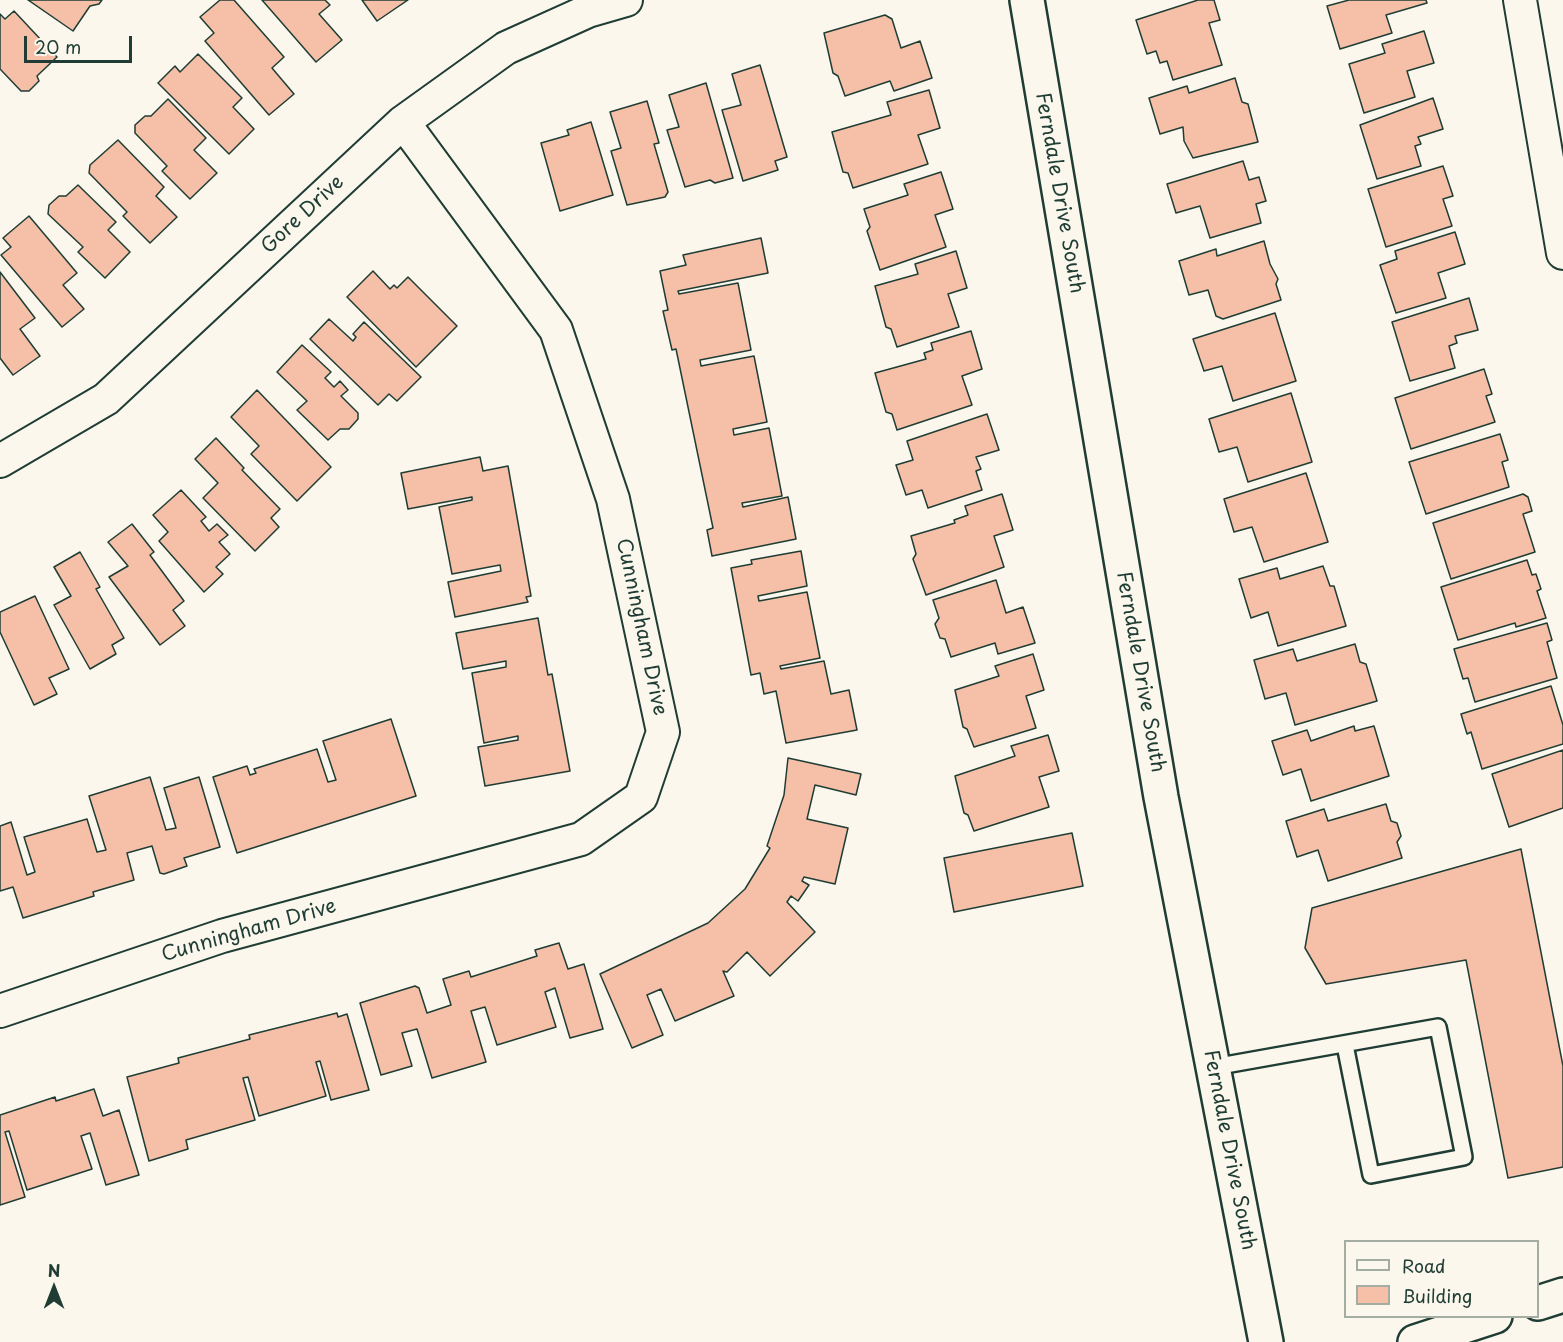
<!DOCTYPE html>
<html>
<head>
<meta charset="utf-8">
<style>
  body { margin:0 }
  #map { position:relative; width:1563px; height:1342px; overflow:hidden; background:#fbf7ec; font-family:"Playpen Sans",sans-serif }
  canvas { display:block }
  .legend { position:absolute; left:1344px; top:1240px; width:195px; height:78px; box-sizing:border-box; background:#fbf7ec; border:2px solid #a3ada2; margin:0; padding:8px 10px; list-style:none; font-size:18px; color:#1f3d34 }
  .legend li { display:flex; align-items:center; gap:12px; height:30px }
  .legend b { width:30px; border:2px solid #a3ada2 }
  .north { position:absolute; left:24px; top:1258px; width:60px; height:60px; -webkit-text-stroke:4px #fbf7ec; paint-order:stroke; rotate:0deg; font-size:16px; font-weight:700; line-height:24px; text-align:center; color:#1f3d34 }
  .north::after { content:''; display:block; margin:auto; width:21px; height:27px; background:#1f3d34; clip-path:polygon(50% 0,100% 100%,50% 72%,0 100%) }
  .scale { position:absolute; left:24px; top:36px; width:108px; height:27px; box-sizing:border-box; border:3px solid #1f3d34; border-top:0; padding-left:8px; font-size:18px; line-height:21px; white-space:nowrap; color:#1f3d34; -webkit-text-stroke:4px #fbf7ec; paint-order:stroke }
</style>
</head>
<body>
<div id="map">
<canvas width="1563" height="1342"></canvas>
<ul class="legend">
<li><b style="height:8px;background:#fbf7ec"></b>Road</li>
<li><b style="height:16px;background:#f5bfa8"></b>Building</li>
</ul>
<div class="north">N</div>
<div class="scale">20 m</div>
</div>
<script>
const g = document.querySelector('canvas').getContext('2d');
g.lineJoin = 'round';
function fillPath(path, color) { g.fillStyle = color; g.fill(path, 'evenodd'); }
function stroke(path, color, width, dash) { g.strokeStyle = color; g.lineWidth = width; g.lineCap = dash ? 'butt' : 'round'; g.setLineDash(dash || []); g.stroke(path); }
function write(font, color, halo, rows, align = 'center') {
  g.font = font + ' "Playpen Sans",sans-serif'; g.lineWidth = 4.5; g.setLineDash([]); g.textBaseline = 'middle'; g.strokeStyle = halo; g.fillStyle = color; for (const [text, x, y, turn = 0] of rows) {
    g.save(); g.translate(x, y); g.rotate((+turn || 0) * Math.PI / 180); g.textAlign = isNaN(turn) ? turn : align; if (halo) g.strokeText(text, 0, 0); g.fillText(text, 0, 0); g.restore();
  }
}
const building = new Path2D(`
  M28,0H102L99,4L90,6L73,31Z
  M220,0H234L284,57L272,68L294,94L269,115L205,41L214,33L200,17Z
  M262,0H325L330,5L319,14L342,40L316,62Z
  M362,0H408L377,21Z
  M1198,0H1214L1220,20L1209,23L1222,65L1173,80L1167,61L1160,63L1156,51L1147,54L1136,20Z
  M1349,0H1426L1427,3L1386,15L1392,33L1340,49L1327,6Z
  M14,11L57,57L37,76L39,81L29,91H21L0,69V14L5,19Z
  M885,15L892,19L901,48L920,41L932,78L894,91L890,81L845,96L838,76L833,73L824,33Z
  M1424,31L1434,63L1407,71L1415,97L1364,113L1349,64L1385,53L1382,44Z
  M198,54L242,98L233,107L254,129L229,154L158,83L175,66L180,72Z
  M760,65L787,157L775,161L778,170L743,181L722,110L741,105L732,74Z
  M1235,78L1242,102L1248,104L1258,142L1193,158L1184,141L1183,127L1160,134L1149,98L1187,86L1189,93Z
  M706,83L733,178L715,183L710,180L685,187L667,130L679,127L669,95Z
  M929,90L940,128L918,135L928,164L853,188L848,173L843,172L832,132L891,115L887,102Z
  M1433,98L1443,129L1418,137L1421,144L1415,146L1421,166L1377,179L1360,125Z
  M168,99L206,138L194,150L217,173L190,199L162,171L167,166L135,133V125L145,116H151Z
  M647,101L659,143L654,144L668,192L665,197L627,205L611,151L621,148L610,112Z
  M591,122L613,195L560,211L541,143L569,135L567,130Z
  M118,140L164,187L156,196L177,217L150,243L123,216L127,212L89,173L90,165Z
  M1243,161L1249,180L1259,177L1266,201L1256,204L1261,223L1210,238L1200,206L1176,213L1167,184Z
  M1443,166L1453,196L1443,199L1452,226L1386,247L1368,189Z
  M941,172L953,209L935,215L946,247L880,270L867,231L870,227L864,209L908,195L904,184Z
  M78,185L116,222L108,230L130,252L105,278L78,252L83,247L48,214L49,205L59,196H66Z
  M29,216L77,273L63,285L84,309L62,327L1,255L11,247L3,238Z
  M1455,232L1465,264L1438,273L1446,298L1396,313L1380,265L1397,259L1395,251Z
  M761,238L768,273L678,291L679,294L738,283L751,350L700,360L701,366L754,356L767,422L733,429L734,435L769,428L782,496L742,503L743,507L788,497L796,539L712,556L707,530L713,528L676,349L672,350L663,311L668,310L660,271L686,265L683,255Z
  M1264,241L1270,264L1278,279L1276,284L1281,300L1223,319L1216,316L1208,290L1189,295L1179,261L1216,249L1217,256Z
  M956,251L967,288L948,294L959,327L897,347L891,329L886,327L875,286L918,274L915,264Z
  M373,271L390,289L394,285L397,288L408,277L457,326L416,367L347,297Z
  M0,272L35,318L20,329L40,356L13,375L0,358Z
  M1469,298L1478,330L1455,336L1457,343L1449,346L1455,368L1410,381L1392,322Z
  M1275,313L1296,381L1233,401L1222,366L1204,371L1193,339Z
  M329,319L353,341L356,337L353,334L364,322L421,377L397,401L389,394L378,405L310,339Z
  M971,331L982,369L962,376L972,405L897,430L892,414L886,412L875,373L926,359L924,353L933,350L931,343Z
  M302,345L331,372L325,378L334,387L340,381L348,390L341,396L358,413V419L349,429H340L328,440L297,410L307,401L277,372Z
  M1484,369L1492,394L1486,396L1495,422L1411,449L1395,398Z
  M257,390L331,467L297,501L251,454L259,446L231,417Z
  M1291,393L1312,462L1248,482L1237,447L1219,452L1209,419Z
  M987,414L999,450L976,457L981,469L976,471L982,490L928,508L922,490L906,495L896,465L913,460L907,441Z
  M1500,434L1508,460L1502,462L1509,487L1426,514L1409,462Z
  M216,438L244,468L242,470L280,509L271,518L279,527L255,551L203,498L218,483L195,459Z
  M480,457L483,471L508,466L531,596L526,597L528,602L455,617L448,582L501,571L500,565L452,574L439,507L472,500V497L408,509L401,473Z
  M1306,473L1328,542L1264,562L1252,527L1234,532L1224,499Z
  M181,490L206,517L201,521L209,531L217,524L228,535L219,542L230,554L216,567L223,574L204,592L159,541L168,532L153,515Z
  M1002,494L1013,530L994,536L1004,567L926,595L913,559L916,554L911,536L955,523L954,520L968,515L965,506Z
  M1523,494L1528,497L1532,511L1523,514L1535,552L1451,579L1433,523Z
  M132,524L154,552L150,555L184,601L173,610L185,626L160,645L109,577L128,566L108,542Z
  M801,551L807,586L758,596L759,601L807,592L820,658L780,666L781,669L824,661L831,694L849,690L857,730L786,743L776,691L764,694L760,673L751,675L731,568L752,564L751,560Z
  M80,552L100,587L96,589L124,638L112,645L116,654L90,669L54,605L71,596L54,567Z
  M1527,560L1532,575L1536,574L1541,589L1537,591L1546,618L1516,627L1515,623L1458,640L1441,587Z
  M1323,566L1330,586H1334L1346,626L1278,646L1268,612L1251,618L1239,579L1277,568L1280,579Z
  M996,580L1006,613L1023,607L1035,643L998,654L995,643L951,657L945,639L940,638L935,624L939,618L933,600Z
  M35,596L69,669L49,678L57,694L34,705L0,632V612Z
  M538,618L548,675L552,674L570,771L485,786L478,747L518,740V736L484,743L472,673L506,667V661L463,669L456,633Z
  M1547,623L1552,640L1547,642L1557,678L1475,702L1468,678L1463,679L1454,649Z
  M1355,644L1360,662L1366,664L1377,701L1295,725L1286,693L1265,699L1254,660L1293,649L1297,661Z
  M1033,654L1044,690L1026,696L1036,728L974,747L967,729L963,727L955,690L999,676L995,666Z
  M1551,686L1563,725V744L1482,769L1471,732L1467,734L1461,714Z
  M391,719L416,796L237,853L213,777L247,766L250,775L256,773L254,769L317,749L328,782L336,780L323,741Z
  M1354,726L1355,731L1374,726L1389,776L1311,801L1301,769L1283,775L1272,741L1307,730L1311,741Z
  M1048,735L1059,771L1039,777L1049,807L974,831L968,815L964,813L955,776L1015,756L1011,746Z
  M1563,750V808L1509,827L1492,774Z
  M788,758L861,774L856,795L815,785L807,819L848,828L835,884L804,877L802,881L809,885L798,901L791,896L787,902L815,932L770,976L747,952L727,972L723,971L734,996L675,1021L661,989L647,995L663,1035L632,1048L600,974L708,923L745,889L770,848L767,846L784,795Z
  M150,777L166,830L176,828L164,788L199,777L220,847L184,858L187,866L164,874L160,873L152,846L127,853L134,880L93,892L94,896L23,918L13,887L0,891V826L11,822L27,875L35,872L24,837L87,819L97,852L106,850L89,796Z
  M1386,804L1391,821L1397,823L1401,836L1397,842L1402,858L1328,881L1318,850L1297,857L1286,821L1324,809L1328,821Z
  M1072,833L1083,886L954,912L944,858Z
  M1521,849L1563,1066V1167L1508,1178L1466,960L1326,984L1305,948L1312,908Z
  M559,943L568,969L584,964L603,1029L570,1038L555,988L545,992L556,1027L497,1045L485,1007L471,1011L486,1062L432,1078L417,1029L402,1033L412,1066L381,1075L360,1003L415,986L419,988L427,1013L451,1005L443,979L469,971L471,977L537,956L535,950Z
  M337,1013L338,1017L347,1014L369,1090L331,1100L320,1061L316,1062L326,1096L259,1116L248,1077L243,1078L255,1120L186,1140L188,1149L149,1161L127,1077L179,1063L178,1058L250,1039L249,1035Z
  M94,1089L103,1116L119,1110L139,1175L106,1185L90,1133L81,1136L92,1169L27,1190L9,1131L5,1132L25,1197L0,1205V1115L55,1097L56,1101Z`);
const service = new Path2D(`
  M1214,1067L1438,1027L1464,1157L1371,1175L1345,1045`);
const minor = new Path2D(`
  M1520,0L1563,253
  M0,461L106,399L403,122L506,48L588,11L626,0
  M0,1011L222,936L581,839L641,797L663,732L613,499L556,330L403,122`);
const tertiary = new Path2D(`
  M1538,1303L1563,1295
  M1415,1342L1495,1316`);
const secondary = new Path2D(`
  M1027,0L1161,797L1266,1342`);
const streetNames = [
  ["Ferndale Drive South",1059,193,80],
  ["Gore Drive",303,215,-43],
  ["Cunningham Drive",641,627,78],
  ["Ferndale Drive South",1140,672,80],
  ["Cunningham Drive",249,931,-16],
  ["Ferndale Drive South",1229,1150,79]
];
fillPath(building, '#f5bfa8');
stroke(building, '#1f3d34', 1.5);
stroke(service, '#1f3d34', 20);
stroke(minor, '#1f3d34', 36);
stroke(tertiary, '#1f3d34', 38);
stroke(secondary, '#1f3d34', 38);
stroke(service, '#fbf7ec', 15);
stroke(minor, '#fbf7ec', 32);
stroke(tertiary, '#fbf7ec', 33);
stroke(secondary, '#fbf7ec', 33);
write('20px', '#1f3d34', '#fbf7ec', streetNames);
</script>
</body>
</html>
